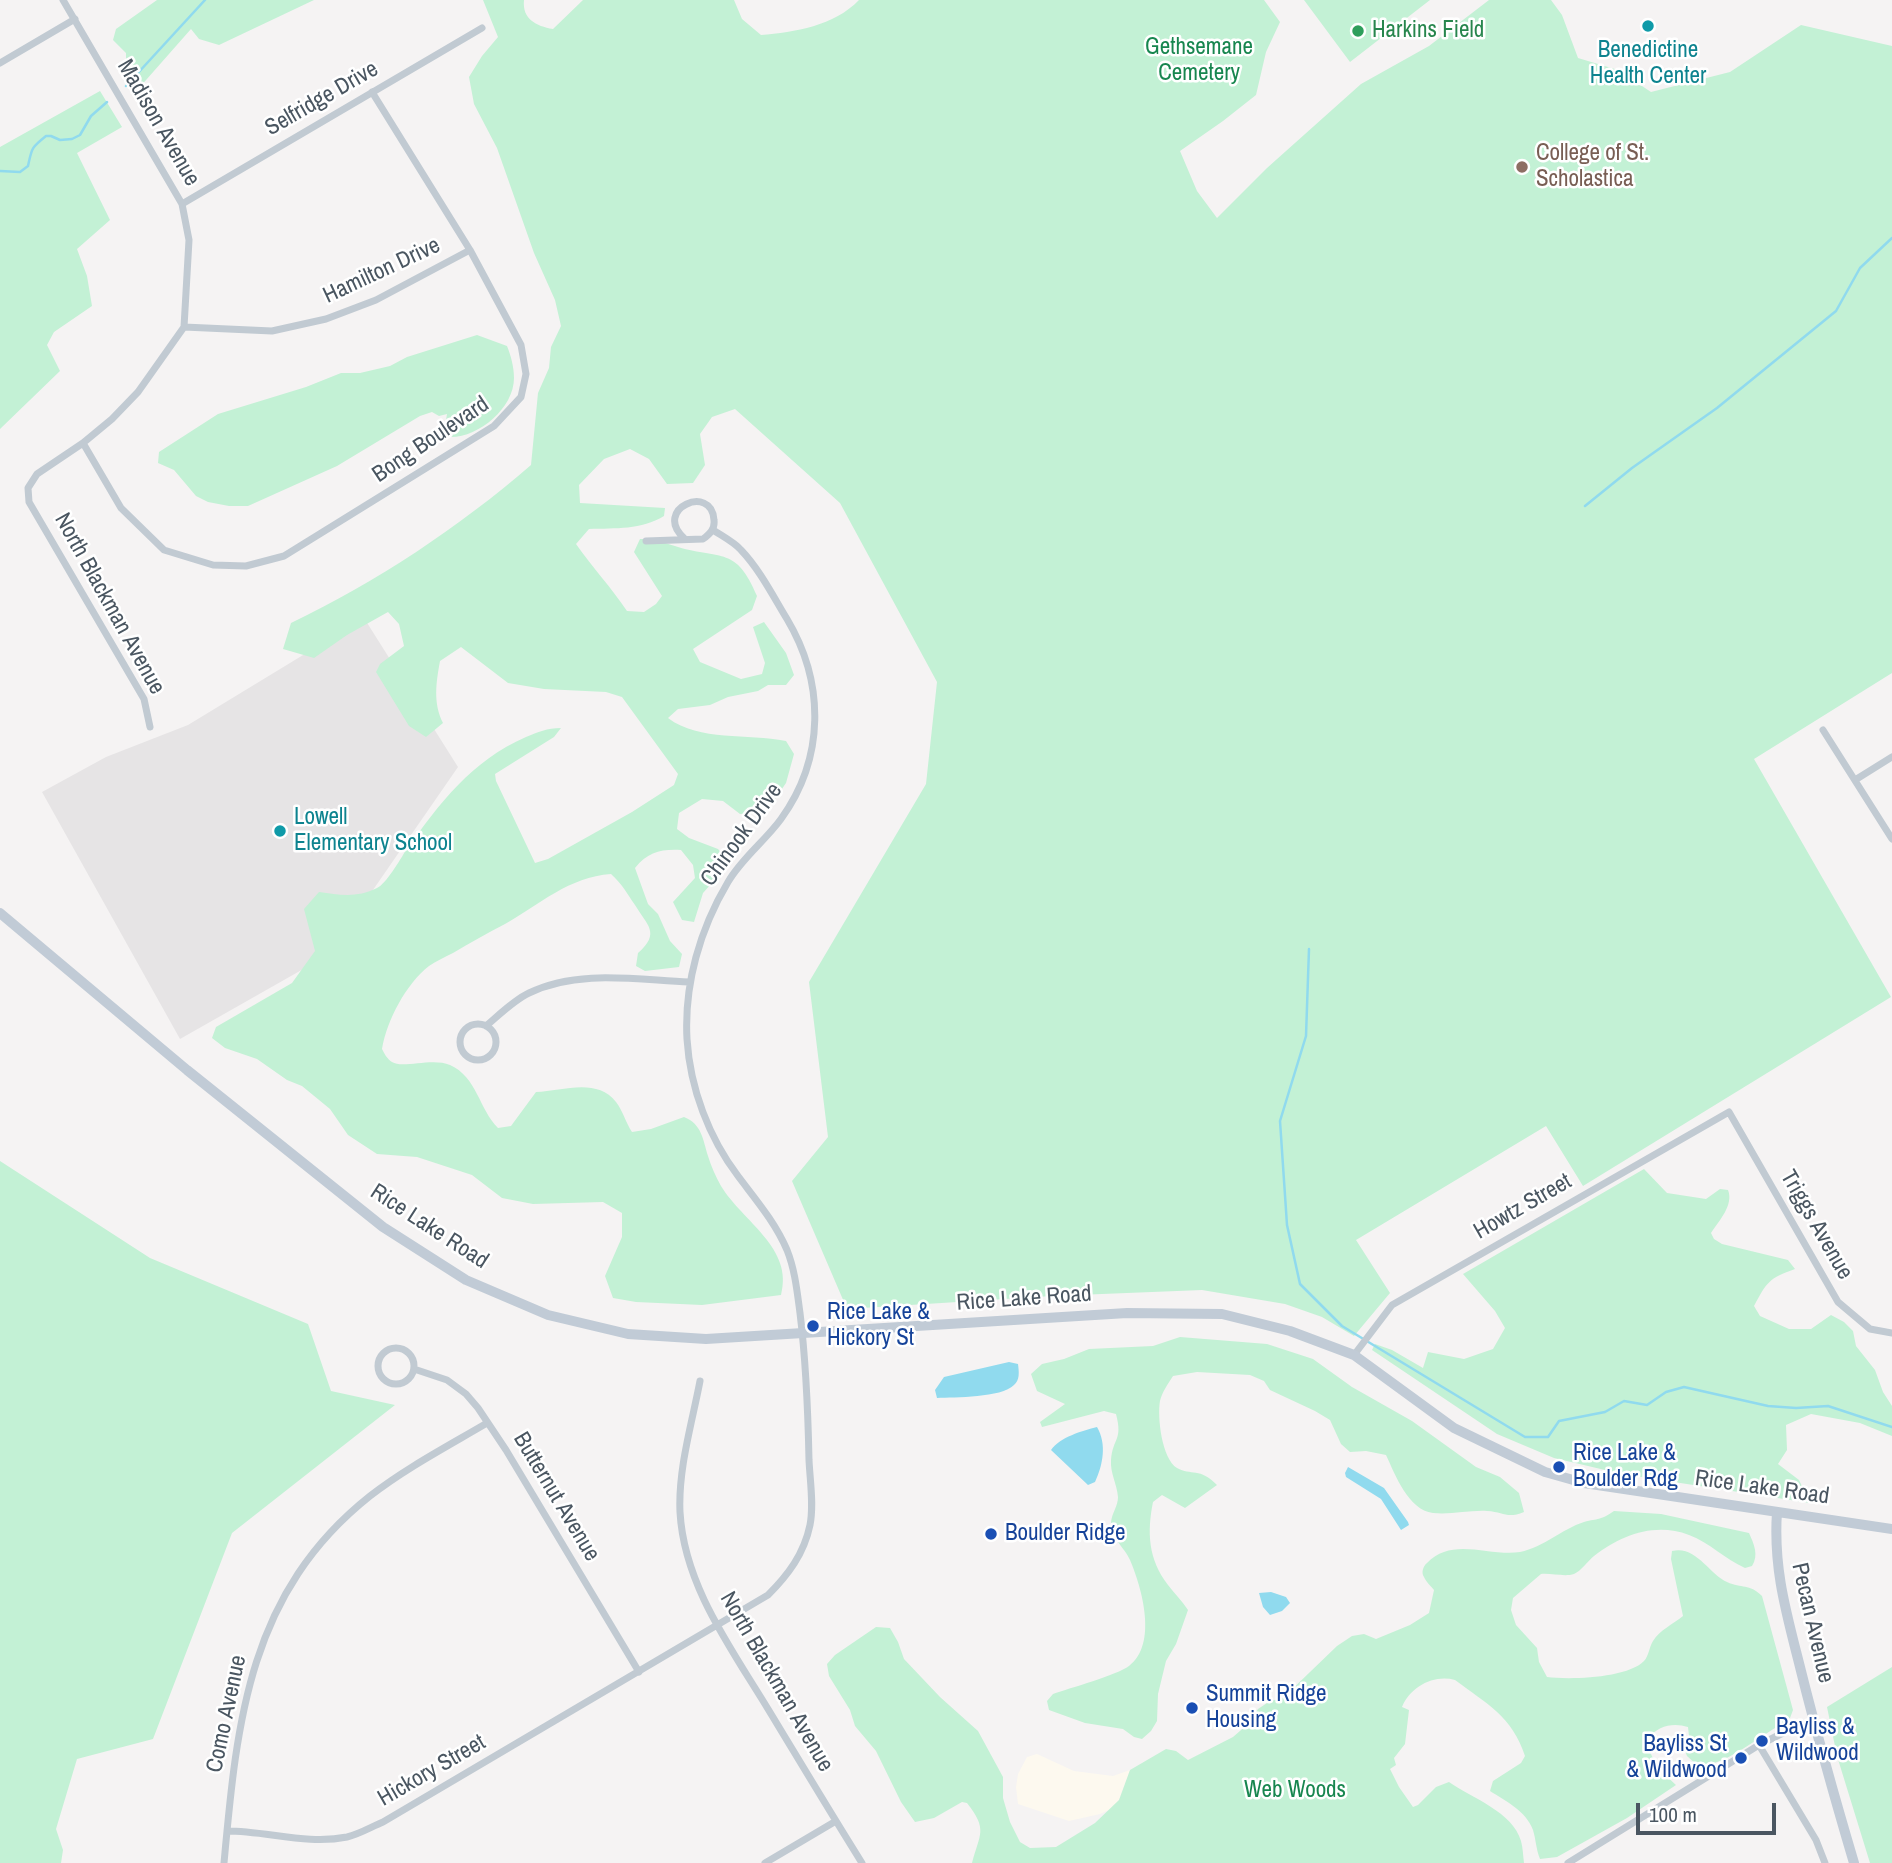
<!DOCTYPE html>
<html>
<head>
<meta charset="utf-8">
<style>
  body { margin:0 }
  #map { position:relative; width:1892px; height:1863px; overflow:hidden; background:#f5f3f3; font-family:"Archivo Narrow",sans-serif }
  canvas { display:block }
  .scale { position:absolute; left:1636px; top:1803px; width:140px; height:32px; box-sizing:border-box; border:4px solid #4a5661; border-top:0; padding-left:9px; font-size:21px; line-height:24px; white-space:nowrap; color:#4a5661; -webkit-text-stroke:5px #fff; paint-order:stroke }
</style>
</head>
<body>
<div id="map">
<canvas width="1892" height="1863"></canvas>
<div class="scale">100 m</div>
</div>
<script>
const g = document.querySelector('canvas').getContext('2d');
g.lineJoin = 'round';
function fillPath(path, color) { g.fillStyle = color; g.fill(path, 'evenodd'); }
function stroke(path, color, width, dash) { g.strokeStyle = color; g.lineWidth = width; g.lineCap = dash ? 'butt' : 'round'; g.setLineDash(dash || []); g.stroke(path); }
function write(font, color, halo, rows, align = 'center') {
  g.font = font + ' "Archivo Narrow",sans-serif'; g.lineWidth = 5; g.setLineDash([]); g.textBaseline = 'middle'; g.strokeStyle = halo; g.fillStyle = color; for (const [text, x, y, turn = 0] of rows) {
    g.save(); g.translate(x, y); g.rotate((+turn || 0) * Math.PI / 180); g.textAlign = isNaN(turn) ? turn : align; if (halo) g.strokeText(text, 0, 0); g.fillText(text, 0, 0); g.restore();
  }
}
const commercial = new Path2D(`
  M1037,1754L1074,1771L1113,1776L1130,1770L1119,1800L1113,1808L1100,1814L1069,1821L1018,1804L1016,1787L1018,1774L1027,1757Z`);
const education = new Path2D(`
  M364,618L458,767L328,955L180,1039L42,792L106,757L188,725Z`);
const green = new Path2D(`
  M157,0H314L219,45L199,39L191,29L139,88L133,87L126,76V53L113,40L116,29Z
  M483,0H524C522,19 536,26 553,29L583,0H734L742,19L761,35C795,32 834,26 859,0H1264L1280,22L1266,52L1256,95L1223,121L1180,151L1197,191L1217,218L1267,168L1361,84L1429,46L1489,0H1551L1562,15L1578,58L1618,70L1651,92L1730,72L1801,25L1892,46V673L1754,759L1891,997L1583,1186L1546,1126L1356,1240L1390,1293L1354,1336L1322,1317L1285,1304L1202,1290L1052,1296L847,1309L792,1181L828,1137L809,982L926,784L937,682L840,503L735,409L712,417L700,434L705,465L693,483L667,484L649,459L630,449L604,459L579,485L580,503L665,508L664,516C641,530 616,528 589,529L576,544C592,567 611,587 627,611L644,612L656,604L662,596L634,552L640,539C660,539 661,542 678,547C722,560 736,546 757,596L752,610L693,649L700,662L741,679L762,674L765,663L753,627L764,622L786,653L794,675L786,685H768L758,691L728,697L710,705L678,709L668,718C700,742 747,733 786,741L794,754L786,783L773,802L757,813L740,814L723,801L702,799L679,813L677,829L689,838L718,849L730,863L703,893L694,922L682,920L673,902L695,878L693,865L681,850C661,849 648,852 635,868L648,904L658,914L670,941L682,954L679,967L645,971L636,966L638,953C661,933 647,925 635,905C626,892 623,885 611,874C569,877 540,904 505,924C487,933 470,943 453,953C445,957 436,961 429,966C406,984 387,1020 382,1049C384,1053 387,1059 392,1062C403,1069 432,1057 450,1065C477,1077 479,1109 498,1128L511,1126L536,1092C562,1091 597,1077 616,1102C622,1109 626,1123 632,1132L651,1129L684,1117C702,1124 703,1140 708,1156C711,1166 716,1177 721,1186C743,1222 794,1248 781,1295L702,1305L636,1302L613,1298L605,1276L622,1237V1213L603,1202L533,1204L502,1198L472,1175L417,1157L377,1154L348,1135L330,1109L302,1086L287,1080L257,1059L225,1048L212,1038L216,1027L292,983L315,951L304,909L319,892C340,895 357,898 377,888C386,884 400,860 406,850C440,803 471,761 526,737C538,732 547,728 561,728L554,737L495,774L496,781L535,863L548,859L632,812L674,785L678,774L622,697L606,692L544,689L508,683L461,647L440,661C436,683 433,703 443,723L426,737L409,726L376,672L380,664L404,646L399,624L388,612L347,635L314,658L283,649L291,623C378,581 458,528 531,465L538,393L549,368L551,347L561,326L555,300L534,253L497,148L474,104L469,77L482,56L498,37Z
  M1304,0H1430L1350,62Z
  M100,91L122,127L77,153L110,220L77,249L87,276L92,306L54,332L47,345L60,371L0,429V147Z
  M477,335L507,346C511,356 514,367 514,378C514,408 479,437 451,437L445,427L447,414L439,416L432,412L420,416L337,466L248,506H229L208,502L196,496L174,470L158,463L159,452L218,414L306,387L341,373H360L390,366L407,357Z
  M0,1161L150,1258L308,1324L331,1391L395,1405L232,1533L153,1739L77,1759L56,1829L63,1850L61,1863H0Z
  M1644,1169L1667,1193L1706,1199L1720,1189L1728,1190C1734,1205 1719,1221 1711,1233L1714,1239L1722,1244L1788,1260L1795,1269C1769,1278 1767,1282 1754,1306L1760,1316L1789,1329H1811L1831,1315L1844,1322L1853,1331L1856,1346L1875,1370L1883,1392L1892,1406V1436L1860,1423L1811,1414L1786,1425L1787,1450L1778,1464L1799,1480L1810,1503L1622,1474L1554,1458L1497,1434L1372,1350L1375,1344L1392,1350L1423,1368L1428,1352L1464,1359L1493,1349L1505,1328L1495,1311L1463,1274Z
  M1180,1337L1267,1344L1313,1359L1352,1387L1412,1421L1476,1467L1500,1477L1519,1493L1524,1512C1507,1519 1504,1512 1487,1511C1470,1510 1450,1515 1433,1513C1408,1510 1395,1474 1386,1455L1366,1451L1350,1452L1341,1444L1330,1420L1315,1411L1270,1390L1264,1381L1250,1375L1197,1372L1173,1376C1168,1384 1162,1392 1160,1401C1157,1417 1162,1459 1177,1468C1191,1476 1200,1467 1217,1485L1185,1508L1162,1495L1153,1502C1147,1532 1148,1559 1168,1585C1175,1594 1182,1601 1188,1610L1176,1644L1166,1661L1158,1694L1157,1721L1151,1731L1142,1739L1134,1737L1123,1729L1085,1723L1049,1710L1047,1701L1053,1694C1070,1688 1117,1675 1129,1666C1158,1644 1142,1588 1130,1560C1125,1548 1110,1537 1111,1522C1112,1513 1118,1506 1118,1497C1117,1484 1110,1473 1111,1460C1113,1437 1123,1441 1116,1414L1104,1411L1042,1427L1040,1422L1065,1404L1037,1391L1031,1374L1042,1364L1064,1359L1089,1349L1153,1346Z
  M1614,1511L1661,1514L1749,1533C1754,1544 1759,1555 1752,1566L1745,1568C1725,1559 1710,1543 1689,1535C1655,1522 1621,1535 1594,1556C1588,1561 1581,1571 1574,1574C1565,1577 1551,1573 1541,1574L1513,1598L1511,1610L1516,1625L1537,1648L1539,1662L1547,1677C1570,1680 1628,1678 1644,1661C1649,1656 1649,1647 1653,1641C1660,1630 1673,1624 1683,1616L1671,1559L1672,1551C1696,1545 1709,1574 1727,1582C1742,1589 1749,1583 1762,1596L1793,1710L1790,1718L1782,1724C1758,1737 1725,1766 1698,1766L1687,1756L1684,1748L1689,1736L1688,1727C1673,1722 1658,1726 1648,1738C1648,1759 1662,1772 1676,1785L1627,1818L1557,1857L1540,1859C1536,1849 1536,1840 1533,1830C1526,1811 1506,1801 1490,1791L1493,1781L1521,1763L1525,1756C1512,1716 1487,1704 1455,1680C1434,1674 1410,1687 1402,1707L1409,1710L1405,1744L1394,1758L1396,1765L1390,1769L1399,1787L1413,1807L1418,1805L1436,1787L1449,1782C1472,1798 1513,1812 1521,1841C1523,1848 1523,1856 1524,1863H972C980,1833 988,1830 967,1803L962,1802L934,1818L915,1822L901,1802L876,1751L855,1726L850,1710L829,1676L827,1664L835,1655L876,1627L890,1628L898,1642L904,1659L940,1697L978,1731L1003,1777V1798L1010,1822L1020,1842L1030,1848L1056,1847L1095,1823L1119,1800L1130,1770L1166,1749L1176,1751L1188,1760L1233,1737L1248,1724L1258,1709L1270,1701L1283,1698L1337,1646L1352,1636L1364,1634L1376,1639L1410,1625L1429,1613L1434,1590C1431,1586 1426,1582 1424,1577C1421,1573 1423,1566 1427,1563C1452,1536 1490,1557 1520,1552C1544,1547 1562,1529 1584,1522C1599,1518 1599,1521 1614,1511Z
  M1892,1667V1863H1870L1837,1756L1827,1707Z`);
const water = new Path2D(`
  M1009,1362L1018,1364C1019,1372 1020,1380 1014,1385C1001,1398 955,1397 937,1398L935,1390L944,1377Z
  M1097,1427C1107,1444 1103,1465 1095,1482L1088,1485L1051,1450C1060,1437 1082,1431 1097,1427Z
  M1348,1467L1384,1488L1408,1522L1409,1525L1401,1530L1381,1499L1346,1477L1345,1473Z
  M1271,1592L1286,1597L1290,1603L1282,1611L1270,1615L1263,1607L1259,1593Z`);
const stream = new Path2D(`
  M126,86L205,0
  M0,171L20,172L28,166C32,148 31,148 46,136H51L60,140L72,139L80,135L91,116L107,102
  M1585,506L1632,468L1717,408L1836,311L1860,268L1892,238
  M1309,949L1306,1036L1280,1121L1287,1225L1300,1284L1342,1326L1525,1437H1548L1559,1421L1605,1412L1624,1401L1647,1405L1666,1392L1684,1387L1768,1406L1796,1408L1828,1406L1892,1427`);
const street = new Path2D(`
  M63,0L182,204L189,240L184,327L138,392L112,419L83,443L37,474L28,488L29,502L144,699L150,727
  M0,63L75,19
  M182,204L482,28
  M184,327L272,331L326,319L376,300L470,250
  M83,443L121,508L164,550L213,565L246,566L284,556L494,426L521,397L526,374L521,345L470,250L372,92
  M646,541L703,539C710,534 715,529 714,520C712,483 652,509 684,538
  M1823,730L1892,839
  M1855,780L1892,757
  M460 1042a18 18 0 1 1 36 0a18 18 0 1 1-36 0Z
  M486,1026C499,1015 514,1000 529,993C578,969 637,980 689,982
  M378 1366a18 18 0 1 1 36 0a18 18 0 1 1-36 0Z
  M1354,1355L1392,1305L1729,1112L1838,1302L1870,1329L1892,1333
  M414,1369L447,1380L466,1394L478,1408L506,1450L639,1672
  M700,1381C692,1423 678,1469 680,1512C684,1585 731,1648 768,1709C799,1760 830,1812 862,1863
  M1759,1745L1816,1840L1825,1863
  M227,1831C267,1831 307,1845 347,1837C360,1834 371,1827 383,1822L768,1595C788,1575 804,1554 810,1525C814,1505 810,1481 809,1460C808,1411 806,1362 800,1313C797,1291 795,1270 787,1250C775,1222 756,1200 738,1176C709,1138 690,1088 687,1039C684,984 700,929 728,882C742,858 765,841 781,819C825,758 825,683 787,619C773,596 760,570 741,550C734,542 722,536 713,530
  M224,1863C237,1720 249,1592 370,1496C406,1468 448,1446 487,1423
  M765,1863L836,1821
  M1568,1863L1759,1745L1795,1727L1814,1723`);
const secondary = new Path2D(`
  M0,913L187,1070L383,1227L466,1280L548,1315L628,1334L706,1339L1127,1313L1222,1314L1290,1331L1354,1355L1454,1428L1545,1472L1584,1483L1892,1529
  M1777,1512C1773,1570 1787,1615 1801,1671C1817,1735 1835,1799 1854,1863`);
const markers = [
  [1648,26,7,"#0f9aa8"],
  [1358,31,7,"#2e9e5b"],
  [1522,167,7,"#8d6e63"],
  [280,831,7,"#0f9aa8"],
  [813,1326,7,"#1a4fb4"],
  [1559,1467,7,"#1a4fb4"],
  [991,1534,7,"#1a4fb4"],
  [1192,1708,7,"#1a4fb4"],
  [1762,1741,7,"#1a4fb4"],
  [1741,1758,7,"#1a4fb4"]
];
const leisureNames = [
  ["Harkins Field",1372,31]
];
const parkNames = [
  ["Gethsemane",1199,48],
  ["Cemetery",1199,74],
  ["Web Woods",1295,1791]
];
const cultureNames = [
  ["Benedictine",1648,51],
  ["Health Center",1648,77],
  ["Lowell",294,818,"left"],
  ["Elementary School",294,844,"left"]
];
const streetNames = [
  ["Selfridge Drive",322,99,-30],
  ["Madison Avenue",158,123,60],
  ["Hamilton Drive",382,271,-25],
  ["Bong Boulevard",431,440,-34],
  ["North Blackman Avenue",109,604,61],
  ["Chinook Drive",742,835,-54],
  ["Howtz Street",1523,1207,-30],
  ["Triggs Avenue",1816,1225,60],
  ["Rice Lake Road",429,1227,33],
  ["Rice Lake Road",1024,1299,-4],
  ["Rice Lake Road",1762,1488,8],
  ["Butternut Avenue",556,1497,59],
  ["Pecan Avenue",1812,1623,77],
  ["North Blackman Avenue",776,1682,60],
  ["Como Avenue",227,1714,-78],
  ["Hickory Street",432,1771,-30]
];
const educationNames = [
  ["College of St.",1536,154],
  ["Scholastica",1536,180]
];
const transitNames = [
  ["Rice Lake &",827,1313],
  ["Hickory St",827,1339],
  ["Rice Lake &",1573,1454],
  ["Boulder Rdg",1573,1480],
  ["Boulder Ridge",1005,1534],
  ["Summit Ridge",1206,1695],
  ["Housing",1206,1721],
  ["Bayliss &",1776,1728],
  ["Wildwood",1776,1754],
  ["Bayliss St",1727,1745,"right"],
  ["& Wildwood",1727,1771,"right"]
];
fillPath(commercial, '#fdf9ef');
fillPath(education, '#e6e4e5');
fillPath(green, '#c3f1d5');
fillPath(water, '#90daee');
stroke(stream, '#90daee', 2.5);
stroke(street, '#c1cad2', 7);
stroke(secondary, '#c1cbd6', 10);
for (const [x, y, r, color] of markers) { const dot = new Path2D(); dot.arc(x, y, r, 0, 2 * Math.PI); g.fillStyle = color; g.fill(dot); stroke(dot, '#fff', 2.5); }
write('23px', '#27864d', '#fff', leisureNames, 'left');
write('23px', '#17864f', '#fff', parkNames);
write('23px', '#0d838f', '#fff', cultureNames);
write('23px', '#4a5661', '#fff', streetNames);
write('23px', '#785e54', '#fff', educationNames, 'left');
write('23px', '#164399', '#fff', transitNames, 'left');
</script>
</body>
</html>
